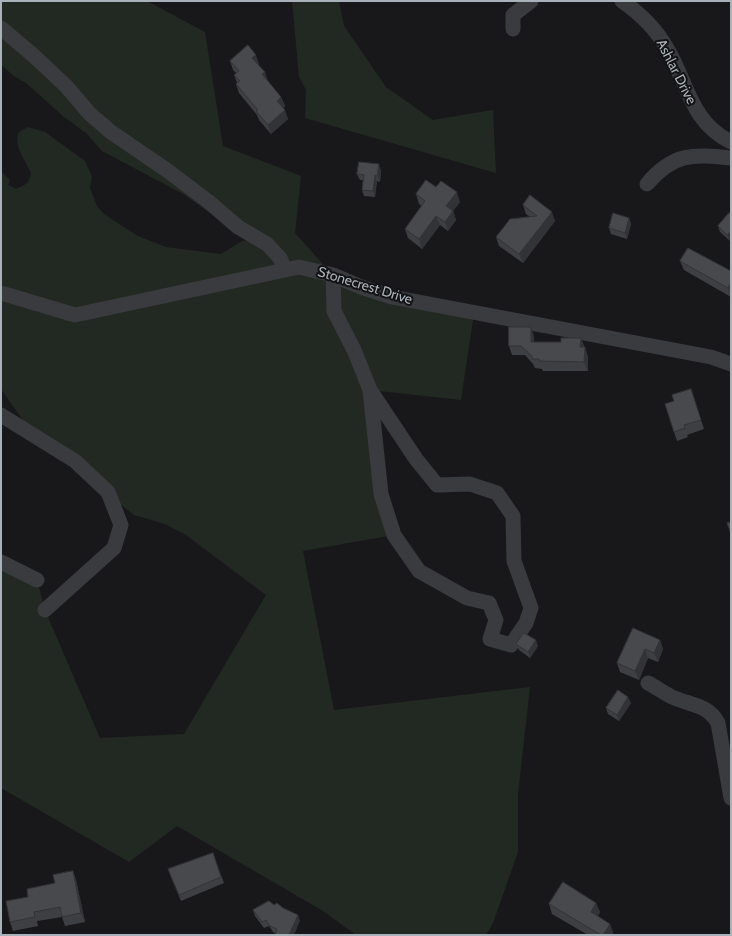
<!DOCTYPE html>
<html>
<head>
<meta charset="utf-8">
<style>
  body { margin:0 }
  #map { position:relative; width:732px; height:936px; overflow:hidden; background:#18181a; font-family:Cabin,sans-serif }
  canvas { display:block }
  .frame { position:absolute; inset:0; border:2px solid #aab2b9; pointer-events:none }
</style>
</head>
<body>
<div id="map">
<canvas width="732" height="936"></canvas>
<div class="frame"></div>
</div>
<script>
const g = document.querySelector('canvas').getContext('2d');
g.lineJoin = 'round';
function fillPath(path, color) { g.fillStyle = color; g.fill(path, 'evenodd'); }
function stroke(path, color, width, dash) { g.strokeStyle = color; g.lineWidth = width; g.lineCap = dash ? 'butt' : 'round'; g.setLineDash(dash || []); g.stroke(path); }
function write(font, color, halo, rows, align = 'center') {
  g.font = font + ' Cabin,sans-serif'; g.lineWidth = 4; g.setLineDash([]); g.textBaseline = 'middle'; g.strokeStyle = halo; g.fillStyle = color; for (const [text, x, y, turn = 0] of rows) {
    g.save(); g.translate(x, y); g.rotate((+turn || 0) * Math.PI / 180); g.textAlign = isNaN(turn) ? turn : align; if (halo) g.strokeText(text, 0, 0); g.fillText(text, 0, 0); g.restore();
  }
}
const green = new Path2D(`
  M1,1H147L205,32L223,146L301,176L295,233L333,275L474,313L461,400L370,390L394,535L303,551L334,710L530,687L518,794V852L493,923L486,935H356L323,911L177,826L129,862L1,788V562L37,580L45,610L100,738L184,734L266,595L186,535L165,524L134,515L32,433L1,389V171L10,180L8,185L16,189C26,185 29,183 31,173C26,161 14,147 18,134C20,130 25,129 28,127L45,132L85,161L92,176L90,188L97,206L103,213L113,220L138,236L166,247L221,254L242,241L249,240L183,194L102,151L86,133L64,117L26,83L14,76L1,65Z
  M292,1H339L344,26L386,87L433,120L493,110L496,173L305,118L306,90L299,77Z`);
const minor = new Path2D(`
  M622,1C641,14 658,31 669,52C688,86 692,123 731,142
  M1,28L34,56L66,86L90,114L111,132L168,171L209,202L238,227L267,244L280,258L285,270
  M513,29V15L531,1
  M647,184C673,153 692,154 731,158
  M333,275L334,311L354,350L370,390L381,494L394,535L419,571L467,598L489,603L496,620L490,639L511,645L526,623L531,608L514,561L513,516L497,493L470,484L437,485L416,459L370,390
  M1,293L75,315L299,267L333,275L361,287L392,297L711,357L731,364
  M1,415L75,461L108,492L121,525L114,548L45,610
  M1,562L37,580
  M648,683C656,687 664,693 672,697C689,705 708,704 718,723L731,798`);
const wall = new Path2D(`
  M230,61L259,64L258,65L268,81L281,97L285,106L283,108L288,119L271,134L259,120L257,115L239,93L236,84L237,83L234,75L236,73L233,70Z
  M381,171L380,182L377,181L375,197L364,196L362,190L363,180H360L357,174Z
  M436,187L460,202L453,211L456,220L448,231L440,225L422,249L408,238L405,229L422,206L419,204L416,194Z
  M523,205L555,221L523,263L499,246L496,237L530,217L526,214Z
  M729,213L730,241L720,232L718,226Z
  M629,218L631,224L627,239L611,234L609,228Z
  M680,261L731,271V297L684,270Z
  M534,336V342H561L581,338L588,357V371H543L542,369L535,368L533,364L525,355H512L509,346Z
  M691,389L704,429L687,435L688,437L677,441L665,404L674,401Z
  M660,640L663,649L658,662L648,658L639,680L620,672L617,663Z
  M516,644L538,646L530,658L519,650Z
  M631,703L619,721L608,714L606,708Z
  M213,853L224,883L181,901L170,875Z
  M73,871L76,880L85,922L65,926L62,917L37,921L38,926L13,931L10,922L28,897L55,883Z
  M596,903L600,912L598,916L610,924L613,933L612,935H588L552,914L549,904Z
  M274,905L300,921L276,934L273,932L269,926L264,928L255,916L253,910Z`);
const shadedWall = new Path2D(`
  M256,55L259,64L256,67L252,58Z
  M265,72L268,81L262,74Z
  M281,97L285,106L280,110L277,101Z
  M285,110L288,119L271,134L268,125Z
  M379,164L381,171L380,182L377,176Z
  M375,175L377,181L375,197L373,191Z
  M457,192L460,202L453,211L456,220L448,231L445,222L446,206Z
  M552,212L555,221L523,263L519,254Z
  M436,216L440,225L422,249L419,239Z
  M629,218L631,224L627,239L625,233Z
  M731,231V240L730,241L727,235Z
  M731,283V296L728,288Z
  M531,327L534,336V351L531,342Z
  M581,338L584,348L580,347Z
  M585,347L588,357V371L584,362Z
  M536,640L538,646L530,658L528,652Z
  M660,640L663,649L658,662L654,653Z
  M645,649L648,658L639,680L635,671Z
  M628,697L631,703L619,721L617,715Z
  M73,871L76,880L85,922L81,913Z
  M596,903L600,912L594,921L591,912Z
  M298,915L300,921L294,935H289Z
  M610,924L613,933L612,935H603Z`);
const building = new Path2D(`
  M248,45L256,55L252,58L265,72L262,74L281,97L277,101L285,110L268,125L256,111L258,110L236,84L240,81L234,75L239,71L230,61Z
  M359,162L379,164L377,176L375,175L373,191L362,190L364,175L357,174Z
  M426,180L436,187L441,181L457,192L446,206L453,211L445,222L436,216L419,239L405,229L425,201L416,194Z
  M530,195L552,212L519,254L496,237L510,219L537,216L523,205Z
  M613,213L629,218L625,233L609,228Z
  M729,213L731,215V231L727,235L718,226Z
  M688,248L731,271V283L728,288L680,261Z
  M509,327H531V342H561V338H581L580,347H585L584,362L539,361V359H532V356L521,346H509Z
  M691,389L701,420L684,425L685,428L674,432L665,404L674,401L672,395Z
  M731,522V534L727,523Z
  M633,628L660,640L654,653L645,649L635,671L617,663Z
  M524,633L536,640L528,652L516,644Z
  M618,690L628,697L617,715L606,708Z
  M213,853L221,877L179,895L168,869Z
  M73,871L81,913L62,917L60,907L34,912L35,917L10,922L6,901L28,897L27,889L55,883L53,875Z
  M563,882L596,903L591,912L610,924L603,935H601L549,904Z
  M269,901L274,905L277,903L283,908L298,915L289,935H275L277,929L270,926L266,920L262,922L253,910Z`);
const streetNames = [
  ["Ashlar Drive",676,72,63],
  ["Stonecrest Drive",365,286,17]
];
fillPath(green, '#222922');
stroke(minor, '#393b3e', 15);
fillPath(wall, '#3d3f42');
fillPath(shadedWall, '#323336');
fillPath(building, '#47494d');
stroke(building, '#323336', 1);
write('14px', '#aab2b9', '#131315', streetNames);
</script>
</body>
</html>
